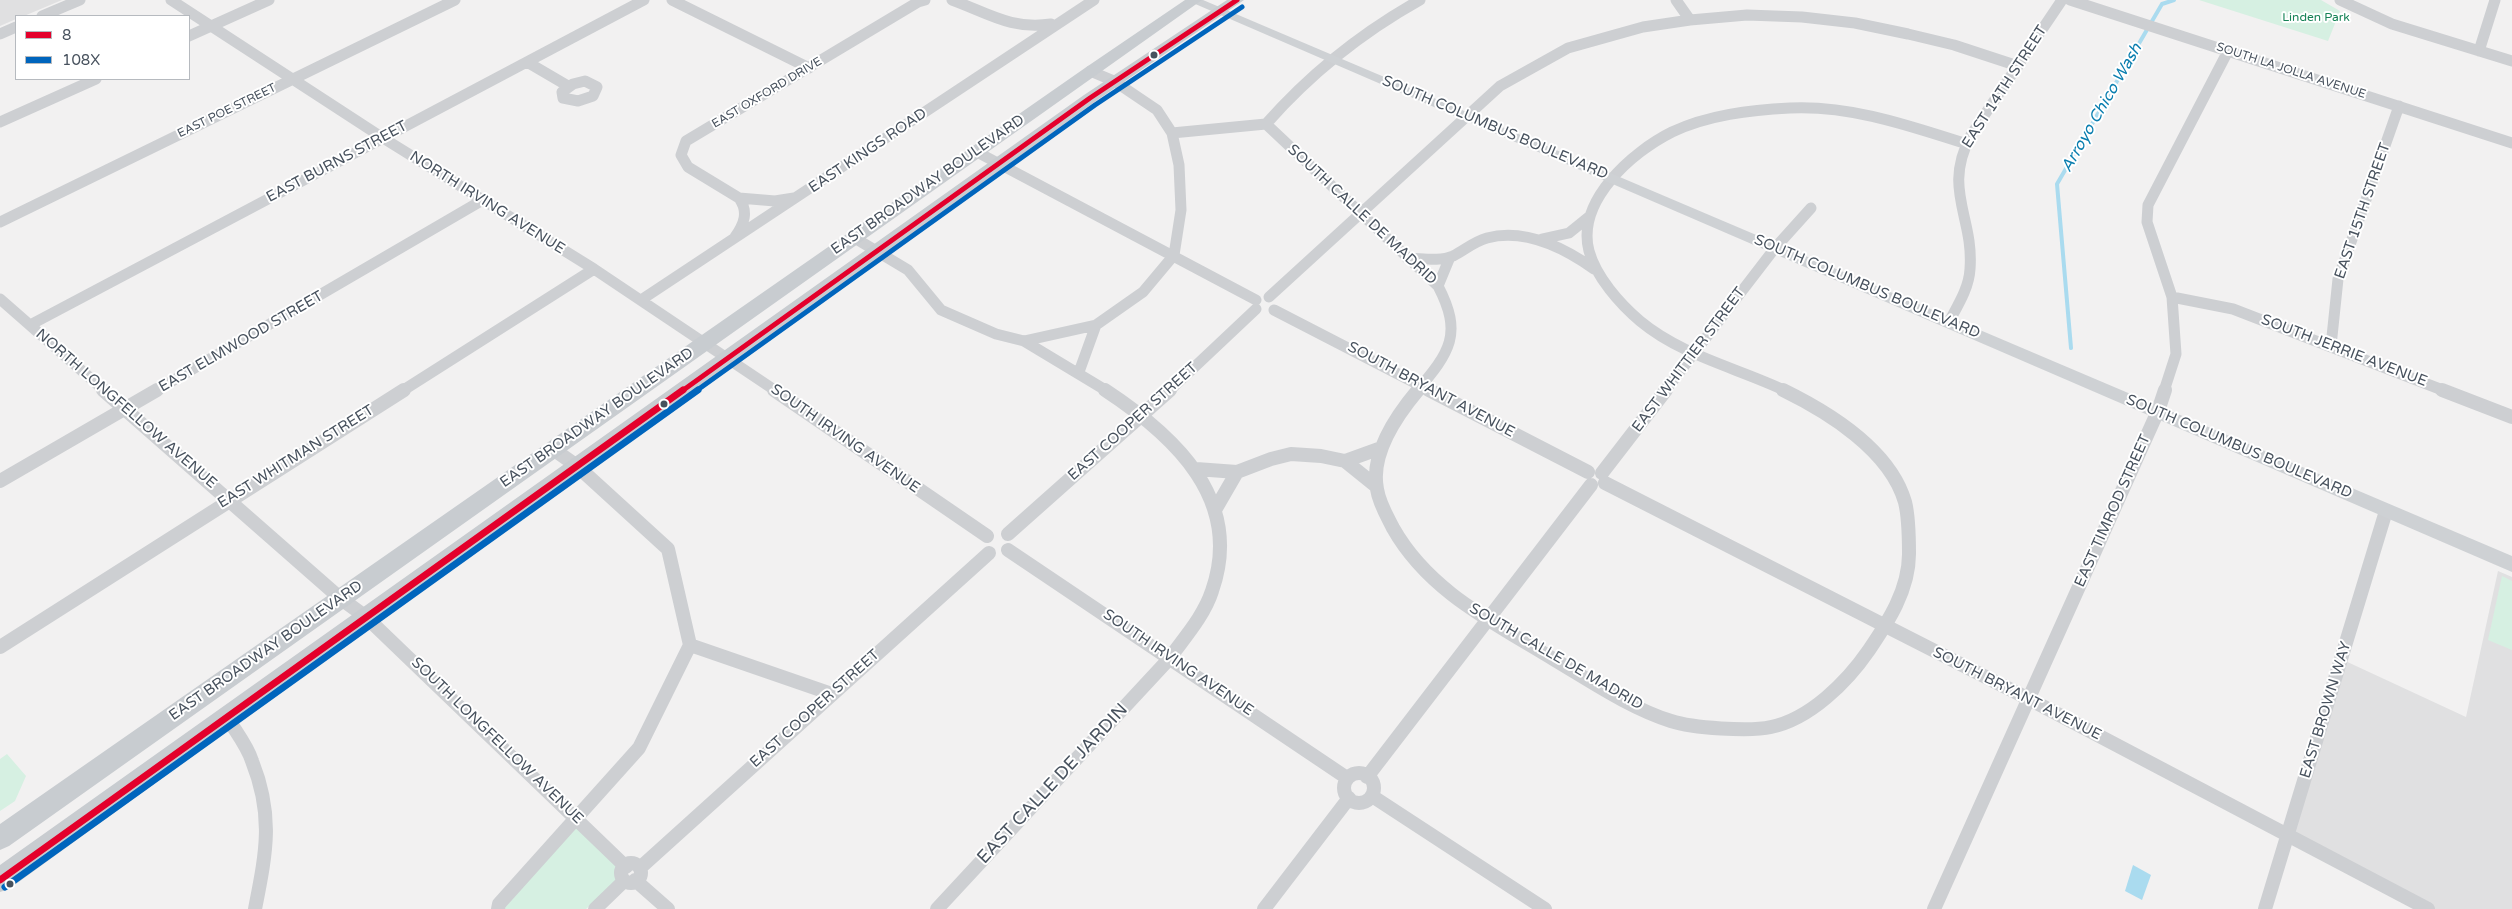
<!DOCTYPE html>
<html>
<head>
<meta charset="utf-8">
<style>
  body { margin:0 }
  #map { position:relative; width:2512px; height:909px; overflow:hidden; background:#f2f1f1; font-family:"Varela Round",sans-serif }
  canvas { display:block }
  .legend { position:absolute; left:15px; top:15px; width:175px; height:65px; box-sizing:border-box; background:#fff; border:1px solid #b6babf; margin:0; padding:6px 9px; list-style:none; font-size:15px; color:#48525e }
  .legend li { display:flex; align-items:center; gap:10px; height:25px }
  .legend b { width:25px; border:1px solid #b6babf }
</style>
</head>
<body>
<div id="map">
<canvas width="2512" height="909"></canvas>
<ul class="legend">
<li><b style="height:6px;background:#e4002b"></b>8</li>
<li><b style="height:6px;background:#0065bd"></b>108X</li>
</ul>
</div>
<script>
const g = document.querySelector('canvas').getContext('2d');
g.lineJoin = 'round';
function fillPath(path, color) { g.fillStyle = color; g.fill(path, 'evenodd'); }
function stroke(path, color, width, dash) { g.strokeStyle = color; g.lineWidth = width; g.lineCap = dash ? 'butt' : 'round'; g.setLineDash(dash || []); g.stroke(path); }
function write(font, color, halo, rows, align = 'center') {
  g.font = font + ' "Varela Round",sans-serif'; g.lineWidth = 4; g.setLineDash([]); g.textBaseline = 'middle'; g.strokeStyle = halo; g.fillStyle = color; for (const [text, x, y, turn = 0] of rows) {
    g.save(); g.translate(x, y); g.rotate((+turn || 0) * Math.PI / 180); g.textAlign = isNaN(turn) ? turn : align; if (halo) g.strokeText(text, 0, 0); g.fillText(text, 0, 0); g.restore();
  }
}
const education = new Path2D(`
  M0,0H62L24,16H16V19L0,26Z
  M2498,571L2512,577V909H2428L2288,836L2341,659L2466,717Z`);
const green = new Path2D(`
  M2199,0H2321L2340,11L2328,41Z
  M2502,576L2512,581V650L2488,640Z
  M7,754L26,776L15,801L0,811V759Z
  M576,824L626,872L586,909H504Z`);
const water = new Path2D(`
  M2133,865L2151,875L2142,900L2125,891Z`);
const stream = new Path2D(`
  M2071,348L2057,184L2162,4L2174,0`);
const streetFar1 = new Path2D(`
  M171,0L383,138L594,269L776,391
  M672,0L809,68
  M952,0C988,13 1011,30 1051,24
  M1676,0L1690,20
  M2070,0L2512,143
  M2340,0L2392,24L2512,61
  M42,16L80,0
  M0,34L16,27
  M189,36L269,0
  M2479,51L2495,0
  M527,62L568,86
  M585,81L597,87L593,96L578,101L563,98L562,92L573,84Z
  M0,122L96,79
  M1266,124L1438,286C1463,334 1450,352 1417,391
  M1266,124C1311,73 1361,33 1420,0
  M1172,133L1266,124
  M975,151L1256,300
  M739,198L775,201L794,198
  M0,222L455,0
  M735,237C744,224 749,212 739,198L688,167L681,155L686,141L918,2L925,0
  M853,237L908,270L941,310L996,334L1024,341L1107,391
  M1542,239L1569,233L1590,216
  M1407,258C1421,258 1439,262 1453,256C1465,250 1473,242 1487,238C1525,228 1563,247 1594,269
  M1438,286L1450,257
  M1269,297L1500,86L1568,48L1643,27L1690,20L1747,15L1802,17L1855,23L1908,34L1954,45L2018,66
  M2172,297L2233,309L2445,391
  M0,299L105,391
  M641,300L1094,0
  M1274,310L1431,391
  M1949,322C1958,305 1969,288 1970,269C1974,216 1942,190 1971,135L2062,0
  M30,325L644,0
  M1024,341L1096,325
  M2331,346L2338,279L2399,106
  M1079,372L1096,325L1143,292L1174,255L1181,210L1179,165L1172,133L1157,110L1114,81L1090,71
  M155,391L481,201
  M402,391L594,269
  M1169,391L1256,309
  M1665,391L1775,248L1811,208
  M1786,391C1738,368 1682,356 1640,321C1620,304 1596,277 1589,251C1576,201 1632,152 1672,132C1708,115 1750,110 1790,108C1851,105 1910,126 1967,144
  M2164,391L2176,354L2172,297L2147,222L2148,205L2228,51`);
const street = new Path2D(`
  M103,390L340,598L366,617L626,867
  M774,390L987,536
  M1418,390C1397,415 1370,454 1377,489C1379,503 1387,516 1393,528C1429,592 1495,623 1555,660C1592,682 1630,708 1671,721C1692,728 1750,732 1771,727C1810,719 1847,682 1869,650C1888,622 1909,590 1909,554C1909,537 1909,518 1905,502C1890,450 1828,412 1783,390
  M1429,390L1588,472
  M2442,390L2512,417
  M553,449L577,466L668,549L690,645
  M1345,461L1376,486
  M1196,469L1237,472
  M1602,473L1666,390
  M0,481L157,390
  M1605,483L2029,699L2428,909
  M1215,510L1237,472L1271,459L1291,454L1321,456L1345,461L1381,448
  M1008,534L1170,390
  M1008,550L1347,778
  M690,645L832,694
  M0,647L404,390
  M227,717C235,731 247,745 252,761C274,816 266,853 255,909
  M1344 788a15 15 0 1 1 30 0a15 15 0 1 1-30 0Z
  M1367,777L1591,485
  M1372,796L1545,909
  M621 873a10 10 0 1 1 20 0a10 10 0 1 1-20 0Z
  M641,867L989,553
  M635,880L668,909
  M498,909L499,904L639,748L690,645
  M595,909L624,881
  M937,909L1169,659C1184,638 1204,616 1212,591C1244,500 1175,436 1105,390
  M1264,909L1349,798
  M1934,909L2158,411L2165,390
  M2265,909L2386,511`);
const secondary = new Path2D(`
  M1186,0H1203L2512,556V572Z`);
const primary = new Path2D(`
  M1185,0H1202L9,846L0,850V824L1085,68Z
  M1227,0H1244L1096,101L9,889L0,892V865L1084,95Z`);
const bus1Far1 = new Path2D(`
  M682,391L1090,98L1237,0`);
const bus1 = new Path2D(`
  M0,880L683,390`);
const bus2Far1 = new Path2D(`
  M696,391L1095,105L1242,7`);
const bus2 = new Path2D(`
  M5,887L698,390`);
const markers = [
  [1154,55,4.5,"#48525e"],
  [664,404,4.5,"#48525e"],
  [10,884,4.5,"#48525e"]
];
const farParknames = [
  ["Linden Park",2316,18]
];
const farStreetnames = [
  ["SOUTH LA JOLLA AVENUE",2291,71,18],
  ["EAST OXFORD DRIVE",767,93,-31],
  ["EAST POE STREET",227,111,-26]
];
const streetNames = [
  ["EAST 14TH STREET",2005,87,-57],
  ["SOUTH COLUMBUS BOULEVARD",1495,128,23],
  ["EAST KINGS ROAD",868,151,-34],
  ["EAST BURNS STREET",337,162,-28],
  ["EAST BROADWAY BOULEVARD",928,185,-35],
  ["NORTH IRVING AVENUE",487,203,32],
  ["EAST 15TH STREET",2363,211,-71],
  ["SOUTH CALLE DE MADRID",1362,215,43],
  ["SOUTH COLUMBUS BOULEVARD",1867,287,23],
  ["EAST ELMWOOD STREET",241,342,-30],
  ["SOUTH JERRIE AVENUE",2344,351,21],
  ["EAST WHITTIER STREET",1689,360,-53],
  ["SOUTH BRYANT AVENUE",1431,390,28],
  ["NORTH LONGFELLOW AVENUE",126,409,41],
  ["EAST BROADWAY BOULEVARD",597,418,-35],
  ["EAST COOPER STREET",1133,422,-42],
  ["SOUTH IRVING AVENUE",845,439,35],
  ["SOUTH COLUMBUS BOULEVARD",2239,447,23],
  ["EAST WHITMAN STREET",296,457,-32],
  ["EAST TIMROD STREET",2113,511,-66],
  ["EAST BROADWAY BOULEVARD",266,651,-35],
  ["SOUTH CALLE DE MADRID",1556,657,30],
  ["SOUTH IRVING AVENUE",1178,663,34],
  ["SOUTH BRYANT AVENUE",2017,694,27],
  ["EAST COOPER STREET",815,709,-42],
  ["EAST BROWN WAY",2326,710,-73],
  ["SOUTH LONGFELLOW AVENUE",497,741,44]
];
const waterNames = [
  ["Arroyo Chico Wash",2102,108,-60]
];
const nearStreetnames = [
  ["EAST CALLE DE JARDIN",1053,784,-47]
];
fillPath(education, '#e0e0e1');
fillPath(green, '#d6f0e2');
fillPath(water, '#aadbef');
stroke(stream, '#aadbef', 4);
stroke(streetFar1, '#cdcfd2', 11);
stroke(street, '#cdcfd2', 14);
fillPath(secondary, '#ced1d4');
fillPath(primary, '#c8ccd0');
stroke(bus1Far1, '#e4002b', 5);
stroke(bus1, '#e4002b', 7);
stroke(bus2Far1, '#0065bd', 5);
stroke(bus2, '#0065bd', 7);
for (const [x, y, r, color] of markers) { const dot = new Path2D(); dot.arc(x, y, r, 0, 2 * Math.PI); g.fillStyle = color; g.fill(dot); stroke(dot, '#fff', 2); }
write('12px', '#168256', '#fff', farParknames);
write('12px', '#48525e', '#fff', farStreetnames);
write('15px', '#48525e', '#fff', streetNames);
write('italic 16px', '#0a7eaf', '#fff', waterNames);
write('18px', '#48525e', '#fff', nearStreetnames);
</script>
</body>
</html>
